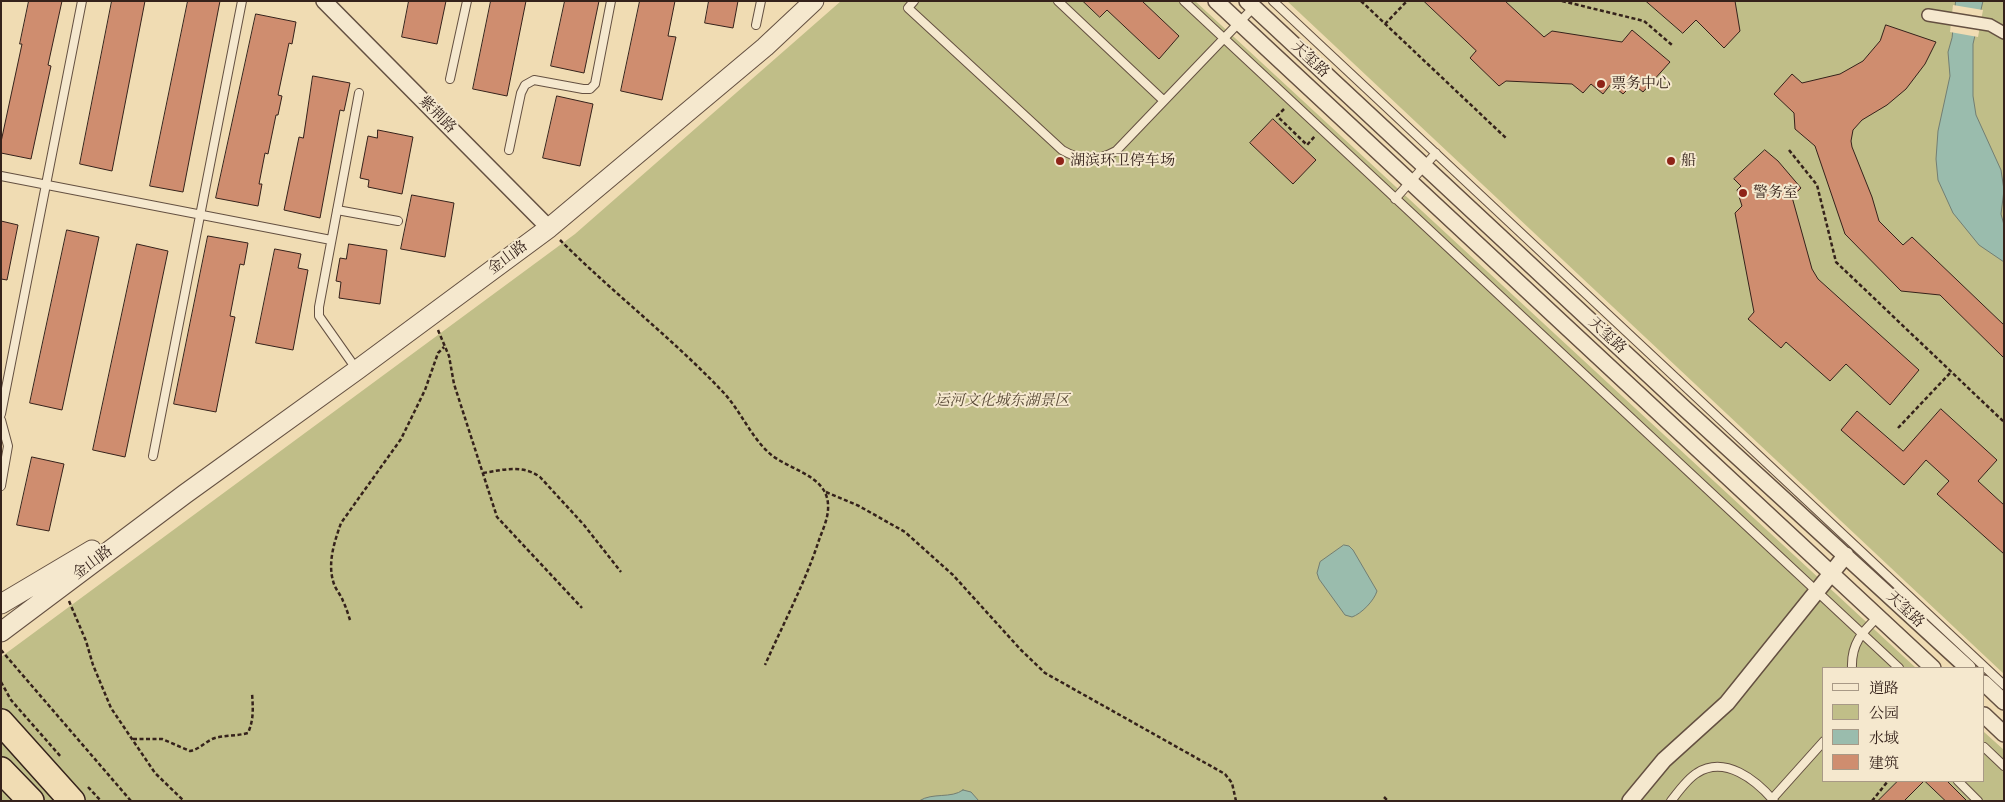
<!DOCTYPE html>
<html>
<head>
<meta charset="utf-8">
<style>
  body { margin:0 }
  #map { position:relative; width:2005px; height:802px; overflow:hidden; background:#f0dcb3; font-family:Alegreya,"Noto Serif SC",serif }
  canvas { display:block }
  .frame { position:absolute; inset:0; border:2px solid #35221b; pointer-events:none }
  .legend { position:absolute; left:1822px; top:667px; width:162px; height:115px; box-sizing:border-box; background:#f5e8ce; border:1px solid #a89986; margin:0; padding:6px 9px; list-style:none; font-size:15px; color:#35221b }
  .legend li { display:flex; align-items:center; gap:10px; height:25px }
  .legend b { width:25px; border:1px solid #a89986 }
</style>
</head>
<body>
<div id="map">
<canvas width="2005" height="802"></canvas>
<div class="frame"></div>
<ul class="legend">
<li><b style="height:6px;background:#f5e8ce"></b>道路</li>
<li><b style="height:14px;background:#c0be88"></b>公园</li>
<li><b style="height:14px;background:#9abcad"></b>水域</li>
<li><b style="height:14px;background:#cf8d6f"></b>建筑</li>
</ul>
</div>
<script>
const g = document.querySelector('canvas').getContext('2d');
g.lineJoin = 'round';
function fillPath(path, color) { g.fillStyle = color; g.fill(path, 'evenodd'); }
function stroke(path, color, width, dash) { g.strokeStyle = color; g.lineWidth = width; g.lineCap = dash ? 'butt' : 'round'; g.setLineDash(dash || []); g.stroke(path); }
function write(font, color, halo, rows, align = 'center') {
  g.font = font + ' Alegreya,"Noto Serif SC",serif'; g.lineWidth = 4; g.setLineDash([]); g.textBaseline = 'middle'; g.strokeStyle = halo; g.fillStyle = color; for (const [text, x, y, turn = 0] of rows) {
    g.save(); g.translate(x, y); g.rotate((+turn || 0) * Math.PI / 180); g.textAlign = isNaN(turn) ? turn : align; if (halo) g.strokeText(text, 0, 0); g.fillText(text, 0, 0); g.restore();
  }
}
const green = new Path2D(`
  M841,1H1195L1916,668H1824V781H1984V732L2004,750V801H1V657L575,234Z
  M1287,1H2004V674Z`);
const water = new Path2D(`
  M1956,1H1983L1973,44V96L1976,115L2001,170L2004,190L2001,214L2004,225V262L1979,245L1953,213L1938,180L1936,159L1938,131L1950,76L1948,52L1952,38Z
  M1344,545L1349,546L1353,550L1377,591C1374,601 1361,614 1352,617L1345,615L1319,579L1317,573L1320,562Z
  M963,790L971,792L979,801H919C933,792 951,799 963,790Z`);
const pier = new Path2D(`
  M1953,5L1983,10L1978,37L1950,32Z`);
const building = new Path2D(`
  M29,1H62L48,65L51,66L31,159L1,153V142L22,44H20Z
  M112,1H145L112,171L80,164Z
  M188,1H220L183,192L150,186Z
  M409,1H446L437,44L402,37Z
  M491,1H526L507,96L473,89Z
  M565,1H599L584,73L551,66Z
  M640,1H675L668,36L676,37L662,100L621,91Z
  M709,1H738L733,28L705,23Z
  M1083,1H1142L1179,36L1159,59L1107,10L1100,17Z
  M1424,1H1505L1544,37L1552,31L1622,42L1632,30L1670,62L1643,92L1633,84L1623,94L1611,84L1603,94L1591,84L1583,93L1572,84L1506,81L1499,86L1470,58L1476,51Z
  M1646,1H1735L1740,31L1724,48L1696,20L1683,33Z
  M256,14L296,22L292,44L289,43L278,95L282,96L278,115H276L268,154L265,153L259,184H262L258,206L216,198Z
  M1886,25L1936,42L1925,64L1906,89L1887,105L1862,120L1853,130L1851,141L1852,147L1872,197L1879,221L1903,245L1912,237L2004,325V358L1940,295L1901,291L1845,234L1815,146L1795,129L1794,113L1774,94L1792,74L1802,83L1840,74L1863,61L1880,41Z
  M313,76L350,83L344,111L340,110L320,218L284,210L299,137L303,138Z
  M557,96L593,104L580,166L543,158Z
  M1273,119L1316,160L1293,184L1250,143Z
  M378,130L413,137L402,194L368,187L369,180L360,178L368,136L377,138Z
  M1765,150L1778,161L1801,188L1792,197L1812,269L1818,279L1919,370L1890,405L1846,364L1830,381L1786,342L1781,348L1748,319L1754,312L1735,213L1742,206L1737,190L1741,186L1734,179Z
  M412,195L454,203L445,257L401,249Z
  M1,221L18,225L7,280L1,279Z
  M67,230L99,237L62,410L30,403Z
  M208,236L248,243L244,265L240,264L230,316L235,317L216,412L174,404Z
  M137,244L168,251L125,457L93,450Z
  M349,244L387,250L380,304L339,298L341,282L336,281L340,258L346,259Z
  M275,249L301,254L298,268L308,270L293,350L256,343Z
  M1941,409L1997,460L1978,481L2004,505V554L1937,494L1949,481L1926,460L1904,485L1841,430L1857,411L1903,451Z
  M32,457L64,464L49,531L17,525Z
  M1898,781H1924L1904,801H1878Z
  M1925,781H1947L1967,801H1946Z`);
const path = new Path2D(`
  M1361,1L1507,139
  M1562,1L1644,21L1672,45
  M1385,24L1407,1
  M1284,109L1277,116L1307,145L1315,136
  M1789,150L1817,185L1836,262L2004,422
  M560,240C613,293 672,338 723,392C740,410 750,435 768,452C787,470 826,474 828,504C829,517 823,529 819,540C805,583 783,624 765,665
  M438,330L449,356L454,384L497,517L582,608
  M1898,428L1951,372
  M483,473C503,470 522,464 540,477L584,525L621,572
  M826,492L859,506L905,532L953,575L1021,650L1045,673L1225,774L1232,783L1236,801
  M69,601L86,641L93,665L111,708L155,773L184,801
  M350,620C348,614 346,607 343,601C341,595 336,590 334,584C327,564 334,543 341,523L401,439L425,390L438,353L444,347
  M1,650L131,801
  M1,682L11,700L61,757
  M133,739H162L190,751C200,749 206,741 215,738C226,735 237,736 248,733C254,719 253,708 252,693
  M88,787L101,801
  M1384,797L1388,801
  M1872,801L1888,781`);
const service = new Path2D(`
  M914,1L908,8L1062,150C1081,161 1096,162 1116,151L1254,7
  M1058,1L1163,100
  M1184,1L1899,668
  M1273,1L2004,685
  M756,25L761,1
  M450,79L467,1
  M509,150L521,93L525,85L534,80L583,89H590L595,84L611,1
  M1,176L331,240
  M1395,199L1436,153
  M337,210L398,221
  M357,370L319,316V307L359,93
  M1,414L82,1
  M1,420L8,446L1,486
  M153,456L242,1
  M1852,668C1851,644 1862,632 1878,617
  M1984,747L2004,766
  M1958,781L1978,801
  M1772,799L1824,741
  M1671,801C1678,792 1688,778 1697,773C1725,755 1756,780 1774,801`);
const pedestrian = new Path2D(`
  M1928,15L1990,25L2004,33`);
const minor = new Path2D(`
  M324,1L549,228
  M1216,1L1933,668
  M1247,1L1683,407L1968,668
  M1984,683L2004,702
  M1984,715L2004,734
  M1630,801L1664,760L1727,703L1846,555`);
const tertiary = new Path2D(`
  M1,604L92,550
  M1,632L185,494L357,370L549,228L765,47L814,1`);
const trunk = new Path2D(`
  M1,722L72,801
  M1,770L31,801`);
const markers = [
  [1601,84,5,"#8f2418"],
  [1060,161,5,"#8f2418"],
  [1671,161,5,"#8f2418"],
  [1743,193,5,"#8f2418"]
];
const streetNames = [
  ["天玺路",1310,60,43],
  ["紫荆路",437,115,45],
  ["金山路",508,258,-37],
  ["天玺路",1607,336,43],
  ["金山路",93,563,-37],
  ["天玺路",1905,610,43]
];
const poiNames = [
  ["票务中心",1611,84],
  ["湖滨环卫停车场",1070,161],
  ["船",1681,161],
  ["警务室",1753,193]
];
const parkNames = [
  ["运河文化城东湖景区",1002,401]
];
fillPath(green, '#c0be88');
fillPath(water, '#9abcad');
stroke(water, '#727e73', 1);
fillPath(pier, '#f0dcb3');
fillPath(building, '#cf8d6f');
stroke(building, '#35221b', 1);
stroke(service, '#645041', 10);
stroke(pedestrian, '#645041', 14);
stroke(minor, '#645041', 18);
stroke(tertiary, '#645041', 21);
stroke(trunk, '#35221b', 28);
stroke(path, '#35221b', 2.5, [4, 2.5]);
stroke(service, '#f5e8ce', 8);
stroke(pedestrian, '#f5e8ce', 11);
stroke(minor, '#f5e8ce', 15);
stroke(tertiary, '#f5e8ce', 19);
stroke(trunk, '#f0dcb3', 25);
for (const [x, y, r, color] of markers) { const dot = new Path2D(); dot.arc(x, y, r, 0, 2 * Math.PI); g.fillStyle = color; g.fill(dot); stroke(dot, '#f5e8ce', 2); }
write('15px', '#35221b', '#f5e8ce', streetNames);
write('15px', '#35221b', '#f5e8ce', poiNames, 'left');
write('italic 15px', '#584936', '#f5e8ce', parkNames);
</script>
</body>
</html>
